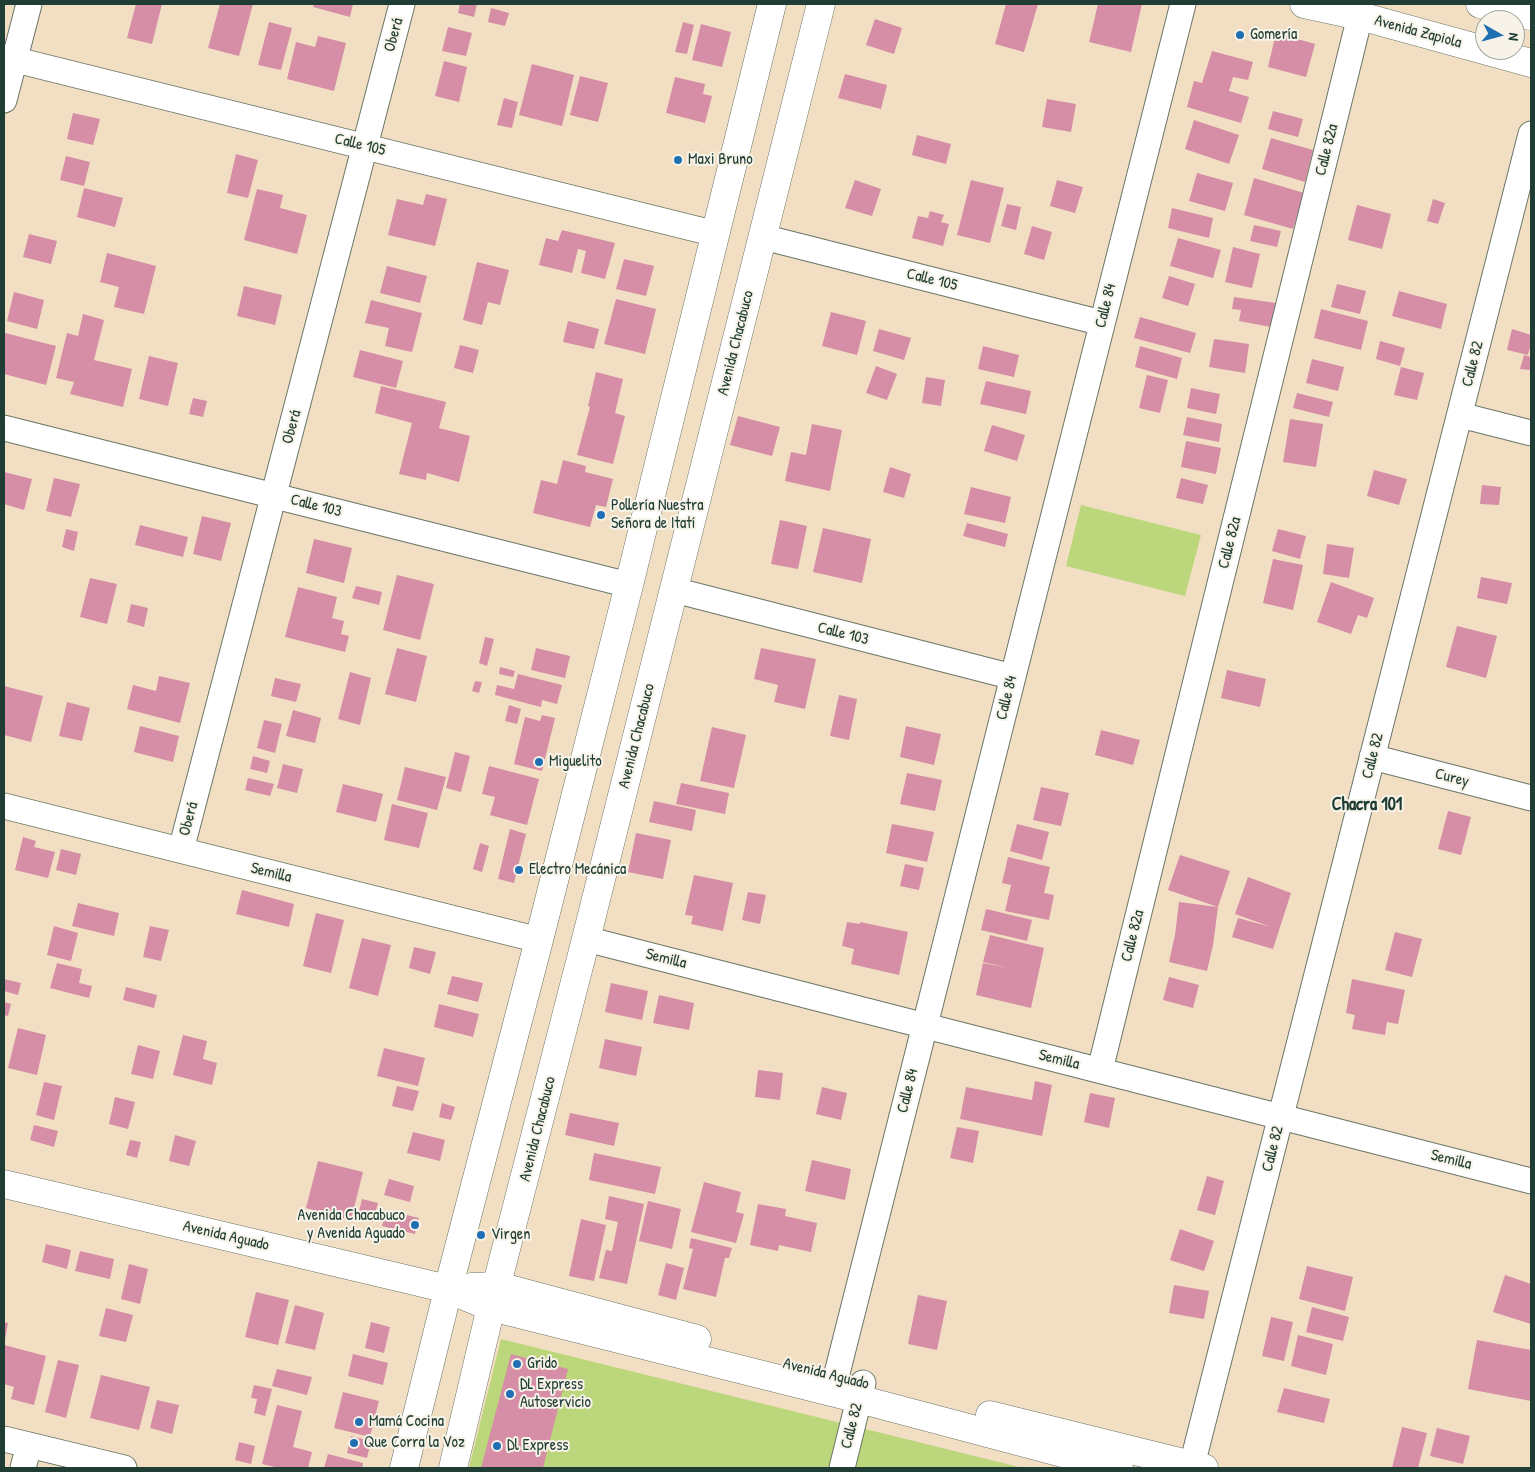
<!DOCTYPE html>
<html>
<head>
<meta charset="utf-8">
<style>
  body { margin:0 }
  #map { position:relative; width:1535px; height:1472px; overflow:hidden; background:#f2dfc3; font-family:"Patrick Hand",sans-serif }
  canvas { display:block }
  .frame { position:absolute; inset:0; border:5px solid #1f3d34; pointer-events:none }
  .north { position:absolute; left:1475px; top:10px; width:50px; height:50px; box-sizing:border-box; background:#f7f3e8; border:1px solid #a1aaa0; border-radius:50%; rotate:97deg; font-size:14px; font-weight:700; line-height:20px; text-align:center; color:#1f3d34 }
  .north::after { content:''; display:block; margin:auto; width:18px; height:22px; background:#1f6fb2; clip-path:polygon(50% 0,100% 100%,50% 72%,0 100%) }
</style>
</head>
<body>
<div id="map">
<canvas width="1535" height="1472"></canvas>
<div class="frame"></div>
<div class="north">N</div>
</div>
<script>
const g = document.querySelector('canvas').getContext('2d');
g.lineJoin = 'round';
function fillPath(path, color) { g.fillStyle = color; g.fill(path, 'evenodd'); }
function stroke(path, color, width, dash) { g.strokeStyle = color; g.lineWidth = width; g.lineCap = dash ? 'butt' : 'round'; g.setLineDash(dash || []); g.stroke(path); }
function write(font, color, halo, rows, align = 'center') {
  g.font = font + ' "Patrick Hand",sans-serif'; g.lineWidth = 4; g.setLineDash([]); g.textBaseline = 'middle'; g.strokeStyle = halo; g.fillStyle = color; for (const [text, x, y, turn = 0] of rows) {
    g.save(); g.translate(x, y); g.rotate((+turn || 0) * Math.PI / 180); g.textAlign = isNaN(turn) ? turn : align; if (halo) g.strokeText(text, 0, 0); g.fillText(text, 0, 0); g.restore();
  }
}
const green = new Path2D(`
  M1081,505L1201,535L1185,596L1066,566Z
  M501,1339L1023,1468H469Z`);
const building = new Path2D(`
  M136,4H162L152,44L127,38Z
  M220,4H253L239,56L208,48Z
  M314,4H353L350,17L313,7Z
  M460,4H477L474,17L458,13Z
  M1006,4H1038L1024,52L995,44Z
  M1098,4H1142L1131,52L1089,42Z
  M491,8L509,13L505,26L488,22Z
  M875,19L902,28L894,54L866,45Z
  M269,22L292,28L281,70L258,65Z
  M683,22L694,25L687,54L675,52Z
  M701,24L731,32L722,67L692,60Z
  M448,27L472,33L466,56L442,51Z
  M1276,33L1315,44L1306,77L1268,67Z
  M318,36L346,43L334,91L287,79L296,42L315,47Z
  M1212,51L1253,62L1248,80L1233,77L1229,91L1249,97L1241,123L1187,107L1194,81L1202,83Z
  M444,61L467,67L459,102L435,96Z
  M532,64L574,75L562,126L519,115Z
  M845,74L887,85L881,109L838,98Z
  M580,76L608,83L598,122L570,115Z
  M675,77L705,84L703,94L712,96L705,123L666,113Z
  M504,98L518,102L512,128L497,125Z
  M1047,99L1076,104L1071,132L1042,127Z
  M1273,111L1303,119L1298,137L1268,129Z
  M73,113L100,119L93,145L67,139Z
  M1194,120L1239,135L1229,164L1185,149Z
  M917,135L951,144L946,164L912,155Z
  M1271,138L1313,150L1305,182L1262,169Z
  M236,154L258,160L248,198L227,193Z
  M66,156L90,162L84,186L60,180Z
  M1197,173L1233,183L1225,211L1189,201Z
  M1254,178L1304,193L1293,229L1244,215Z
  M855,180L881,189L872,216L845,208Z
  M971,180L1004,188L990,243L957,235Z
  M1057,180L1083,187L1075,213L1050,206Z
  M84,188L123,198L115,227L77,217Z
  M257,189L283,195L280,208L307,215L297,254L244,240Z
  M426,194L447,199L435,246L388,235L397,199L423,205Z
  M1433,199L1445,203L1438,224L1427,221Z
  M1007,204L1021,207L1016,230L1001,226Z
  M1357,205L1391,214L1382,249L1348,240Z
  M1172,208L1213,218L1209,238L1168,228Z
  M930,211L944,215L941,222L949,224L943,246L912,238L918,216L928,218Z
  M1254,225L1281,231L1277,247L1250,241Z
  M1032,226L1052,232L1044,260L1024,254Z
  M562,230L615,243L605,279L581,273L586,251L578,249L572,273L539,265L546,238L558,241Z
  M29,234L57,241L51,264L23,257Z
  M1178,238L1221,250L1213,278L1170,266Z
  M1233,247L1260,254L1252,288L1225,282Z
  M107,253L156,266L144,314L114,307L119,287L100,282Z
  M624,259L654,266L646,296L616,289Z
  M477,262L509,270L500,305L488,302L482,325L463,320Z
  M387,266L427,276L420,303L380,293Z
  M1169,276L1195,284L1188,306L1162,298Z
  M1337,284L1366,291L1360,314L1331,307Z
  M244,286L282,295L275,325L237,316Z
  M1399,291L1447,304L1441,329L1392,316Z
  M14,292L44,300L37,329L7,321Z
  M1234,297L1276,303L1271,327L1239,321L1241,310L1232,309Z
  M616,299L656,309L645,354L604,344Z
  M371,300L422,313L412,352L385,346L389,328L365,323Z
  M1321,309L1368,321L1361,350L1314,338Z
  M831,312L866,321L857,355L822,346Z
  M83,314L104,320L94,360L132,369L123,407L70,394L74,382L56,378L67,333L78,336Z
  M1140,317L1196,333L1190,353L1134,338Z
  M568,321L599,329L594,349L563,342Z
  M879,329L911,338L904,360L873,351Z
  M1512,329L1531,335V344L1528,355L1507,350Z
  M5,333L56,346L46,385L4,374Z
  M1214,339L1249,344L1245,373L1209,367Z
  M1380,341L1405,348L1400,366L1376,359Z
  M460,345L479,350L473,373L454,368Z
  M983,346L1019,355L1014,377L978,369Z
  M1140,346L1182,358L1177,379L1135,367Z
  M360,350L403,361L396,388L353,377Z
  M1524,355L1531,357V370L1520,369Z
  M149,356L178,363L168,406L139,399Z
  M1312,359L1344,367L1338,391L1306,383Z
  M876,366L897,374L887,400L866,393Z
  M1401,367L1424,373L1417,400L1394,395Z
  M596,372L623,379L615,413L625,416L613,464L577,455L590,407L588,406Z
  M1147,375L1168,380L1160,413L1139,408Z
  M926,377L945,380L941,406L922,403Z
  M986,381L1031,391L1026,414L980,404Z
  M381,386L446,402L439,428L470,436L459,482L427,473L426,480L399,474L412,423L375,413Z
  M1191,388L1220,394L1216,414L1187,408Z
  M1297,393L1333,402L1329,417L1293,408Z
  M193,398L207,401L203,417L189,414Z
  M738,416L780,427L772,456L730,445Z
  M1187,417L1222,424L1219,442L1183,435Z
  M1290,419L1323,424L1316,467L1283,462Z
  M812,424L842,430L830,491L785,481L791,452L806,455Z
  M992,425L1025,435L1017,461L984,451Z
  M1186,441L1221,448L1216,474L1181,467Z
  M563,460L586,466L585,472L613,479L606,507L596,505L590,527L533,513L541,480L557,484Z
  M890,467L911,474L904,498L883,492Z
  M1374,470L1407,479L1399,505L1367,496Z
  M4,472L32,479L24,510L4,504Z
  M54,478L80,484L71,517L46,511Z
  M1181,478L1208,485L1203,504L1176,498Z
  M1482,485L1501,487L1499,505L1480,504Z
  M971,487L1011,497L1005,523L964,514Z
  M202,516L231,523L221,561L193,554Z
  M780,520L807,526L798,569L771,564Z
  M967,523L1008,534L1005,547L963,536Z
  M140,525L188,537L183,557L135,545Z
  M823,528L871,539L862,583L813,572Z
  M66,529L78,532L74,551L62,547Z
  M1278,529L1306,536L1300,559L1272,551Z
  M314,539L352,548L344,583L306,573Z
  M1327,544L1354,548L1349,578L1323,574Z
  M1273,559L1303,565L1293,610L1263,603Z
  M397,575L434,584L420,640L383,630Z
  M1481,577L1512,583L1507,604L1477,598Z
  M90,578L117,584L107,624L80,617Z
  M1331,582L1374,598L1367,618L1358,615L1351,634L1317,622Z
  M356,586L382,592L379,605L352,598Z
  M298,587L337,597L332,618L344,621L341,634L349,636L345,652L285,637Z
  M131,604L148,608L144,627L127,622Z
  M1457,626L1497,636L1486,678L1446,667Z
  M485,637L494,639L487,666L479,663Z
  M397,648L427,656L416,702L385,694Z
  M536,648L570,656L565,678L531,670Z
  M761,648L816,659L805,709L774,702L778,685L754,679Z
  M500,667L515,671L513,677L499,674Z
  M1227,670L1266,679L1260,707L1221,698Z
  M350,672L371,678L360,725L338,719Z
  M518,674L562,685L557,704L542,700L541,707L495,695L497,685L514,689Z
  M159,676L190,683L180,723L127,709L133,685L156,691Z
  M275,678L301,684L296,702L271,696Z
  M475,681L482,682L479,693L472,691Z
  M4,686L43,696L31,742L4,735Z
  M839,695L857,699L849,740L830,736Z
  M67,702L90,708L82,741L59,736Z
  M509,705L521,709L517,724L505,721Z
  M293,710L321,718L315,743L286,736Z
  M542,715L555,718L542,771L514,764L525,717L540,721Z
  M264,720L282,724L275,753L257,748Z
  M140,726L179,736L173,762L134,752Z
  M906,726L941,734L934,765L900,757Z
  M712,727L746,735L734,788L700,781Z
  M1101,730L1140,740L1133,765L1095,755Z
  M455,752L470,756L461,792L446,788Z
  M253,756L270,761L267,773L250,769Z
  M283,764L303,769L297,793L277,788Z
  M489,766L539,779L527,825L490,815L495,797L482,794Z
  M405,767L446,777L437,810L397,800Z
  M907,773L942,780L935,811L900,804Z
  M248,778L274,784L270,796L245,790Z
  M681,783L729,793L725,814L676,804Z
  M343,784L383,794L376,822L336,812Z
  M1041,787L1069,793L1061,826L1033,820Z
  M654,801L696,810L692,831L649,822Z
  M392,804L428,813L419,848L384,840Z
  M1448,811L1471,817L1461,855L1438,849Z
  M892,824L934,832L927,862L886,853Z
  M1017,824L1049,832L1042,860L1010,851Z
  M510,829L526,834L514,883L498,879Z
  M636,833L671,840L663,879L628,872Z
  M23,837L36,841L34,847L55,852L48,878L15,870Z
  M480,843L489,846L482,872L473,869Z
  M61,849L81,854L76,875L56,870Z
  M1180,855L1230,871L1218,907L1213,945L1207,971L1169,962L1175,935L1179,902L1218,907L1168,890Z
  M1008,857L1050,867L1044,893L1054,895L1049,920L1005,911L1011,885L1002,883Z
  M905,864L924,868L919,890L900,886Z
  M694,875L733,883L723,931L691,924L693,916L685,915Z
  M1248,877L1291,893L1273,949L1232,937L1238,918L1271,927L1235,914Z
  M242,890L294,904L289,927L236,914Z
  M748,892L766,895L760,924L742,920Z
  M78,903L119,913L114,936L72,926Z
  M986,909L1032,920L1027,941L981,930Z
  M316,913L344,920L331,973L303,966Z
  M847,922L860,924V922L908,932L899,975L851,964L854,949L842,946Z
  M54,926L78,933L71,961L47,955Z
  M150,926L169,930L161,961L143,957Z
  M1395,932L1422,939L1412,977L1385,970Z
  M990,935L1044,948L1031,1008L976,995L983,963L1008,968L983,962Z
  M362,938L391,945L378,996L349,988Z
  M414,947L436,952L430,974L409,968Z
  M57,963L82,969L79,983L92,986L89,998L50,988Z
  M452,976L483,983L478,1002L447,994Z
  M1169,977L1199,985L1193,1008L1163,1000Z
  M4,979L21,983L18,995L4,991Z
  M1352,979L1405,990L1398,1024L1387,1022L1385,1035L1352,1029L1355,1015L1346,1013Z
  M611,983L648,991L642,1020L605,1012Z
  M126,987L157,995L154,1008L123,1000Z
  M659,995L694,1003L689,1030L653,1023Z
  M4,1002L11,1004L8,1016L4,1015Z
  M439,1004L479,1014L473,1037L434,1027Z
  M18,1028L46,1035L37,1075L8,1068Z
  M183,1035L207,1041L203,1059L217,1063L212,1085L173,1075Z
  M605,1039L642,1047L636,1076L599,1068Z
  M138,1045L160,1051L153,1079L131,1074Z
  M384,1048L425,1058L418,1086L377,1076Z
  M758,1070L783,1073L780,1100L755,1097Z
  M1035,1081L1052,1085L1042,1136L960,1119L966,1087L1032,1100Z
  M44,1082L62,1086L54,1120L36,1115Z
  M397,1086L419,1091L413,1111L392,1106Z
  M822,1087L847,1093L841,1120L816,1114Z
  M1090,1093L1115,1098L1109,1128L1084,1122Z
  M115,1097L135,1102L128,1129L109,1124Z
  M442,1103L455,1107L451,1120L439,1117Z
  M570,1113L619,1123L614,1146L565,1135Z
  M34,1125L58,1131L54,1147L30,1140Z
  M957,1127L979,1131L973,1163L950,1158Z
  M413,1132L445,1140L440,1161L407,1153Z
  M175,1135L196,1141L189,1166L169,1161Z
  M130,1140L141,1142L137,1158L126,1155Z
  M594,1153L661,1167L655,1194L589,1180Z
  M812,1160L851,1169L845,1200L805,1191Z
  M318,1161L363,1172L351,1220L306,1208Z
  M1207,1176L1224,1181L1215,1215L1197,1210Z
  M389,1179L414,1186L410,1202L384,1195Z
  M704,1182L741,1192L736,1212L744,1214L736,1243L691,1232Z
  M609,1196L644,1204L627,1284L599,1278L606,1250L612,1251L618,1222L605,1219Z
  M362,1199L378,1203L373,1222L357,1219Z
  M648,1201L681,1209L672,1249L639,1241Z
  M758,1204L786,1209L785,1216L817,1223L811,1252L779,1245L778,1251L750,1245Z
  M386,1210L419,1218L415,1234L382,1226Z
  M581,1219L606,1225L594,1281L569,1276Z
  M1180,1229L1214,1241L1204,1271L1170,1260Z
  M691,1238L732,1248L729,1258H725L716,1297L683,1289L693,1249L689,1248Z
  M46,1244L71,1250L67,1269L42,1262Z
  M80,1251L114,1259L110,1279L75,1271Z
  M666,1263L684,1268L676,1300L658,1295Z
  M129,1264L148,1269L140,1304L121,1299Z
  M1307,1266L1353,1277L1345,1311L1299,1299Z
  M1505,1275L1531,1284V1324L1493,1312Z
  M1174,1285L1209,1291L1204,1319L1169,1313Z
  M256,1292L289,1300L278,1345L245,1337Z
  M918,1295L947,1301L937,1350L908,1344Z
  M295,1305L324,1313L315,1350L285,1343Z
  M1312,1307L1349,1317L1343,1341L1306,1332Z
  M106,1308L133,1315L126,1342L99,1336Z
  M1271,1317L1293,1322L1284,1361L1262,1356Z
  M4,1322L8,1323L5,1340L4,1339Z
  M371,1322L390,1327L384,1353L365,1348Z
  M1298,1335L1333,1344L1326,1375L1291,1366Z
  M1477,1340L1531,1350V1401L1468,1389Z
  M4,1345L46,1356L34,1405L11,1399L14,1387L4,1384Z
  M353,1354L388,1363L383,1385L348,1376Z
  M511,1354L568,1369L543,1468H481Z
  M58,1360L79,1365L66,1418L45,1412Z
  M277,1369L312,1377L307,1395L272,1386Z
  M101,1375L150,1387L139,1430L90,1418Z
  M254,1385L272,1389L265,1416L254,1413L257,1399L251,1398Z
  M1284,1388L1330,1399L1324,1423L1277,1412Z
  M343,1392L379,1401L370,1437L334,1428Z
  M157,1400L179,1405L172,1434L150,1428Z
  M277,1405L302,1411L293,1447L312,1452L308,1468H279L262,1464Z
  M1402,1427L1427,1433L1418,1468H1392Z
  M1437,1428L1470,1436L1463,1464L1430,1456Z
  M351,1436L371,1441L367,1458L347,1453Z
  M239,1442L255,1446L251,1464L235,1460Z
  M328,1454L363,1463L362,1468H324Z`);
const street = new Path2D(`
  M4,57L716,234
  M4,100L29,4
  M763,237L1102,323
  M1460,415L1531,433
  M4,428L629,585
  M674,590L1013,677
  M1372,757L1531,798
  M4,806L539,940
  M181,850L402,4
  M586,939L1531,1181
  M1100,1070L1360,16
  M832,1393L1183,4
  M4,1439L124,1468
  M1192,1465L1531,134
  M23,1468L29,1445
  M842,1468L863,1383`);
const secondary = new Path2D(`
  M1304,4L1360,16L1531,63
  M1480,4L1531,16
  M4,1184L448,1289L491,1307L859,1399L1119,1468
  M472,1287L498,1286L697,1339
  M990,1415L1204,1468`);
const primary = new Path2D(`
  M404,1468L452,1274L539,940L629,585L772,4
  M453,1468L491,1307L586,939L821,4`);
const markers = [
  [1240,35,5,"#1f6fb2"],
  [678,160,5,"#1f6fb2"],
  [601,515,5,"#1f6fb2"],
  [539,762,5,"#1f6fb2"],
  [519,870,5,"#1f6fb2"],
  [415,1225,5,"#1f6fb2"],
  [481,1235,5,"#1f6fb2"],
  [517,1364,5,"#1f6fb2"],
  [510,1394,5,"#1f6fb2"],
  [359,1422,5,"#1f6fb2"],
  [354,1443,5,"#1f6fb2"],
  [497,1446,5,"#1f6fb2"]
];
const streetNames = [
  ["Avenida Zapiola",1418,32,15],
  ["Oberá",394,35,-75],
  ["Calle 105",360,145,14],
  ["Calle 82a",1327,150,-76],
  ["Calle 105",932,280,14],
  ["Calle 84",1106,306,-76],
  ["Avenida Chacabuco",736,343,-76],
  ["Calle 82",1473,364,-76],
  ["Oberá",292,427,-75],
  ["Calle 103",316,506,14],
  ["Calle 82a",1230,543,-76],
  ["Calle 103",843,634,14],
  ["Calle 84",1007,698,-76],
  ["Avenida Chacabuco",637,736,-76],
  ["Calle 82",1373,756,-76],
  ["Curey",1452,778,14],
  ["Oberá",189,819,-75],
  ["Semilla",271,873,14],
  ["Calle 82a",1133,936,-76],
  ["Semilla",666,959,14],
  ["Semilla",1059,1060,14],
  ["Calle 84",908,1091,-76],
  ["Avenida Chacabuco",538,1129,-76],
  ["Calle 82",1273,1149,-76],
  ["Semilla",1451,1160,14],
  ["Avenida Aguado",226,1236,13],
  ["Avenida Aguado",826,1374,14],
  ["Calle 82",852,1426,-76]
];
const poiNames = [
  ["Gomería",1250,35],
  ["Maxi Bruno",688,160],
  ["Pollería Nuestra",611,506],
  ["Señora de Itatí",611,524],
  ["Miguelito",549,762],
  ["Electro Mecánica",529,870],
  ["Avenida Chacabuco",405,1216,"right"],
  ["y Avenida Aguado",405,1234,"right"],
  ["Virgen",491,1235],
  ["Grido",527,1364],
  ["DL Express",520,1385],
  ["Autoservicio",520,1403],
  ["Mamá Cocina",369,1422],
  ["Que Corra la Voz",364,1443],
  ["Dl Express",507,1446]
];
const neighbourhoodNames = [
  ["Chacra 101",1367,805]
];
fillPath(green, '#bcd67b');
fillPath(building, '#d58ea5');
stroke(street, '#697666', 27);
stroke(secondary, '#697666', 29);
stroke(primary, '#697666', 29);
stroke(street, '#fff', 25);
stroke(secondary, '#fff', 28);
stroke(primary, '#fff', 28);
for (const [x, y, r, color] of markers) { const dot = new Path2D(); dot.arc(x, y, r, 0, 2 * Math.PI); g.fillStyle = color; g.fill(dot); stroke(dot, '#f7f3e8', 2); }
write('16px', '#1f3d34', '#f7f3e8', streetNames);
write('16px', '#1f3d34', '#f7f3e8', poiNames, 'left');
write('bold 18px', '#1f3d34', '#f7f3e8', neighbourhoodNames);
</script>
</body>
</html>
